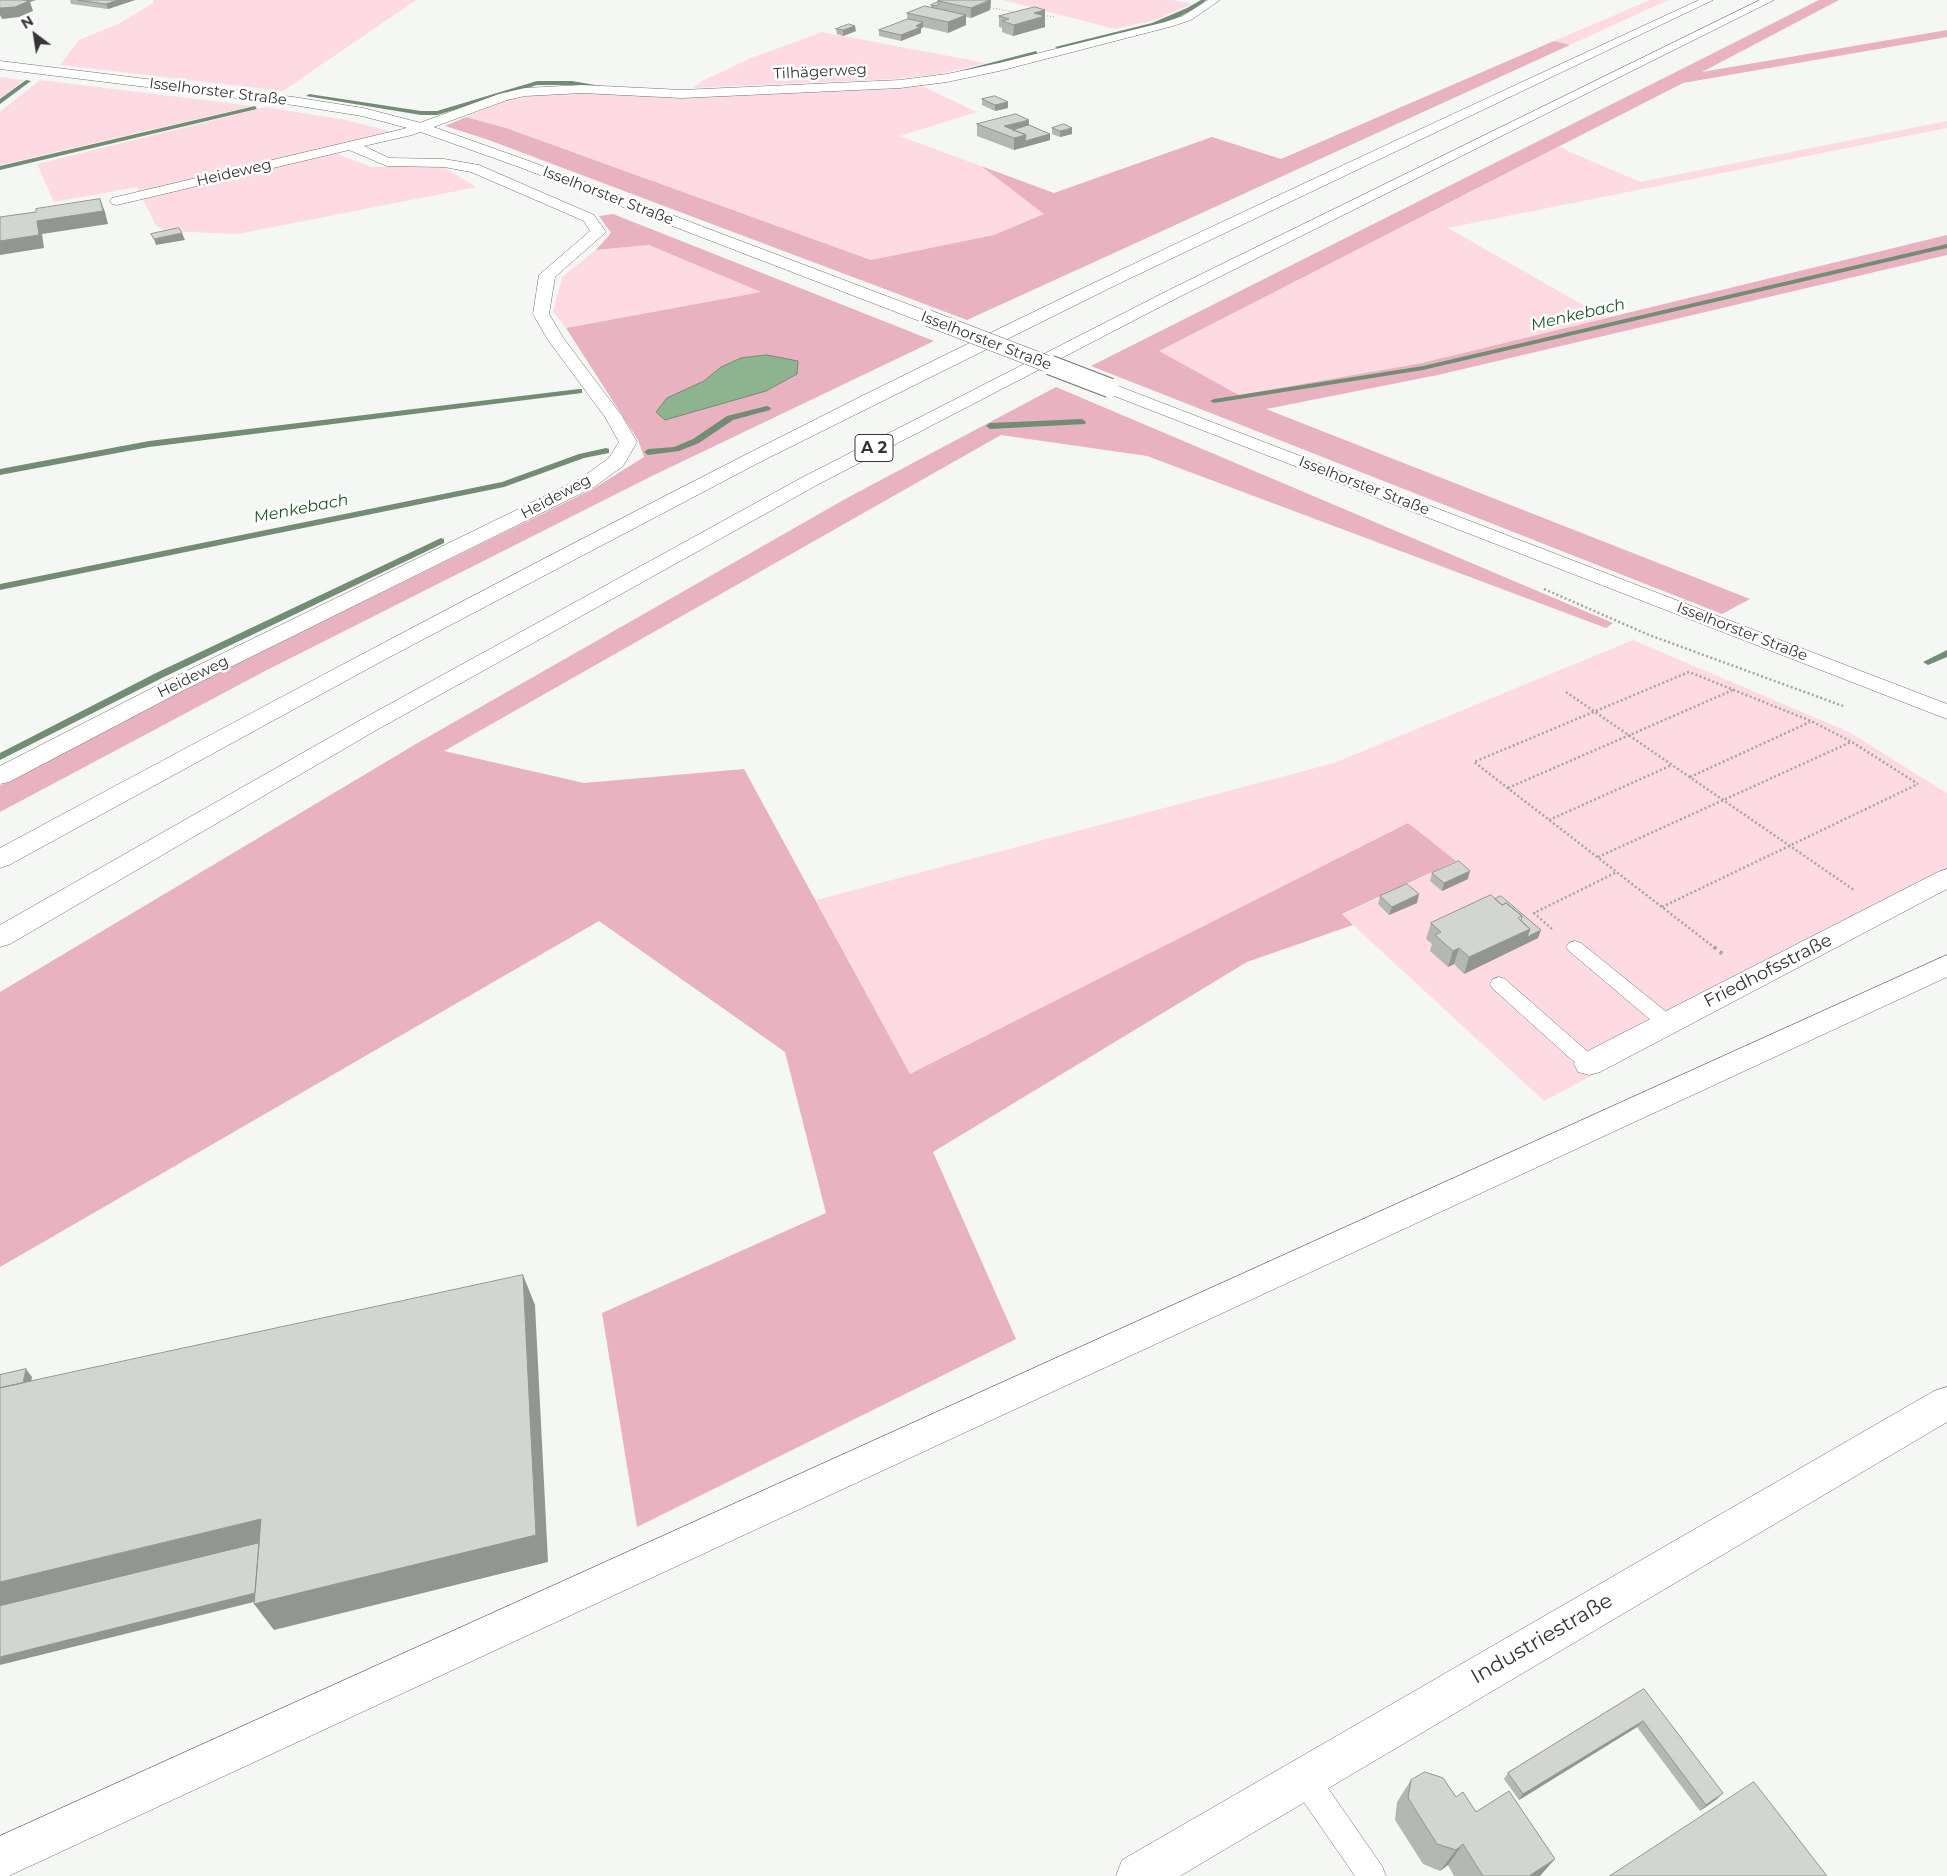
<!DOCTYPE html>
<html>
<head>
<meta charset="utf-8">
<style>
  body { margin:0 }
  #map { position:relative; width:1947px; height:1876px; overflow:hidden; background:#f5f7f5; font-family:Montserrat,sans-serif }
  canvas { display:block }
  .north { position:absolute; left:10px; top:10px; width:50px; height:50px; -webkit-text-stroke:4px #fff; paint-order:stroke; rotate:329deg; font-size:14px; font-weight:700; line-height:20px; text-align:center; color:#343534 }
  .north::after { content:''; display:block; margin:auto; width:18px; height:22px; background:#343534; clip-path:polygon(50% 0,100% 100%,50% 72%,0 100%) }
</style>
</head>
<body>
<div id="map">
<canvas width="1947" height="1876"></canvas>
<div class="north">N</div>
</div>
<script>
const g = document.querySelector('canvas').getContext('2d');
g.lineJoin = 'round';
function fillPath(path, color) { g.fillStyle = color; g.fill(path, 'evenodd'); }
function stroke(path, color, width, dash) { g.strokeStyle = color; g.lineWidth = width; g.lineCap = dash ? 'butt' : 'round'; g.setLineDash(dash || []); g.stroke(path); }
function write(font, color, halo, rows, align = 'center') {
  g.font = font + ' Montserrat,sans-serif'; g.lineWidth = 5; g.setLineDash([]); g.textBaseline = 'middle'; g.strokeStyle = halo; g.fillStyle = color; for (const [text, x, y, turn = 0] of rows) {
    g.save(); g.translate(x, y); g.rotate((+turn || 0) * Math.PI / 180); g.textAlign = isNaN(turn) ? turn : align; if (halo) g.strokeText(text, 0, 0); g.fillText(text, 0, 0); g.restore();
  }
}
const green = new Path2D(`
  M153,0H416L283,91L60,65L79,40L120,23L153,3Z
  M1003,0H1173L1192,4L1155,20L1115,29Z
  M1650,0H1668L1570,45L1554,41Z
  M822,32L986,63L940,74L894,79L693,88L702,81L751,58Z
  M0,77L24,80L0,99Z
  M40,80L253,106L0,165V112Z
  M922,86L977,112L900,136L981,166L1045,214L994,235L871,260L506,128L466,117L507,100L551,92L840,91Z
  M266,107L346,120L393,132L139,192L137,187L54,202L37,164Z
  M1947,121V128L1448,228L1606,318L1422,363L1239,395L1158,351L1559,147L1640,182Z
  M335,153L371,167H443L477,187L238,234L164,231L155,224L142,197Z
  M649,245L762,292L566,328L553,312L562,277L596,250Z
  M1633,640L1849,732L1947,793V889L1544,1101L1342,915L1455,862L1408,823L910,1075L816,900L1334,763Z`);
const forest = new Path2D(`
  M1819,0H1839L1702,72L1947,30V37L1683,83L1159,351L1239,395L1422,363L1947,235V255L1438,375L1266,409L1750,599L1722,614L1091,366Z
  M1554,41L1570,45L967,320L486,139L445,126L466,117L506,128L871,260L994,235L1044,214L981,166L1054,193L1212,137L1281,159Z
  M613,214L934,341L652,476L265,671L0,812V786L175,694L593,489L644,457L638,440L566,328L761,292L649,245L596,250L611,233L599,216Z
  M1056,387L1613,623L1606,628L1147,456L1001,435L444,751L584,783L744,769L910,1074L1408,823L1456,861L1342,914L1353,925L1247,962L933,1152L1016,1339L637,1527L602,1313L826,1213L785,1052L599,921L0,1267V992L421,741L847,498Z`);
const water = new Path2D(`
  M767,355L798,361L797,374L766,391L665,420L656,412L667,398L704,381L721,367L741,358Z`);
const stream = new Path2D(`
  M1201,0H1206C1170,31 1104,38 1058,49L1055,47L1152,23L1187,8Z
  M1036,51L1038,54L966,72L963,70Z
  M26,80L31,81L0,104V99Z
  M537,81H572L601,86L598,88L572,85H537L437,115H421L306,96L309,94L421,111H437Z
  M255,106L257,109L0,170V166Z
  M1947,244V248L1423,370L1214,403L1210,401L1214,399L1423,366Z
  M579,389H582V393L149,447L0,475V469L149,441Z
  M767,406L771,408L770,410L733,420L699,443L679,451L648,455L644,452L648,449L674,447L693,439L727,416Z
  M1082,419L1086,422L1085,424L990,429L986,426L990,423Z
  M606,448L609,449V453L584,458L504,487L0,590V584L502,482L579,454Z
  M441,538L444,539V543L164,677L0,760V753L156,673Z
  M1947,650V657L1928,665L1923,662Z`);
const pathFar2 = new Path2D(`
  M987,7L1018,13
  M1041,15L1055,17`);
const pathFar1 = new Path2D(`
  M1544,589L1649,635L1843,706
  M1566,692L1854,890
  M1690,777L1810,722
  M1508,788L1733,690
  M1549,820L1672,765
  M1598,857L1851,742
  M1662,907L1918,784
  M1552,929L1534,913L1617,872
  M1715,948L1474,762L1689,672L1811,721L1852,742L1918,784`);
const path = new Path2D(`
  M1714,947L1725,956`);
const service = new Path2D(`
  M1575,941L1581,943L1674,1018L1676,1023L1674,1028L1667,1030L1660,1028L1569,951L1566,947L1569,943Z
  M1499,977L1505,979L1596,1059L1598,1064L1596,1069L1589,1071L1582,1069L1493,989L1490,984L1493,979Z
  M1304,1765L1314,1768L1382,1866L1386,1876H1355L1294,1788L1291,1778L1294,1768Z`);
const minor = new Path2D(`
  M1208,0H1220L1191,20L1173,26L999,71L947,82L900,88L682,98L582,93L525,96L507,100L412,135L364,146L389,158L444,159L479,165L594,215L606,232L555,277L549,314L564,339L622,416L637,442L623,466L594,487L180,692L9,782L0,784V766L164,682L580,479L609,458L619,442L605,417L548,340L533,314L539,275L590,231L584,221L471,172L444,167L387,166L349,150L117,205L112,204L110,201L112,198L403,129L499,94L525,88L582,85L682,90L900,80L947,74L999,63L1165,22L1183,16Z
  M1947,869V889L1600,1072L1589,1075L1578,1072L1574,1064L1578,1056L1938,872Z
  M1947,955V977L15,1873L9,1876H0V1836Z
  M1947,1387V1422L1180,1876H1116L1122,1860L1934,1391Z`);
const tertiary = new Path2D(`
  M0,61L293,97L363,108L425,124L529,161L934,314L936,318L934,322H922L519,167L415,130L362,116L293,105L0,69Z
  M1110,383L1947,704V719L1104,392L1101,388L1104,384Z`);
const motorway = new Path2D(`
  M1699,0H1713L1116,285L762,461L384,660L9,865L0,868V848C286,694 572,541 862,396C1139,258 1419,130 1699,0Z
  M1760,0H1774L1181,296L817,485L373,732L10,944L0,947V925L357,722L803,477L1169,290Z`);
const tertiaryBridgeFar1 = new Path2D(`
  M928,318L1053,366`);
const tertiaryBridge = new Path2D(`
  M1050,365L1110,388`);
const wall = new Path2D(`
  M70,0H135L108,9L71,4Z
  M991,0L990,10L971,18L966,17V25L948,33L923,27L921,29V33L901,41L879,36V30L907,20V13L931,8V5L938,2V1Z
  M1045,10V27L1013,36L1002,32V28L999,27V16Z
  M836,29L856,31L843,36L837,34Z
  M982,99L1008,102V108L995,111L982,105Z
  M977,124L1029,125L1050,134V140L1014,150L977,136Z
  M1052,128L1072,134L1060,137L1052,134Z
  M1432,873L1468,879L1442,891L1430,881Z
  M1380,896L1417,903L1389,915L1378,904Z
  M1431,923L1538,938L1464,974L1454,964L1448,967L1430,951L1432,944L1426,939Z
  M1644,1689L1717,1799L1700,1811L1637,1727L1519,1800L1504,1779L1508,1773Z
  M1411,1780L1456,1797L1476,1812L1540,1876H1454L1448,1865L1440,1871L1423,1864L1395,1820L1397,1802Z`);
const shadedWall = new Path2D(`
  M18,0H36L30,2L33,11L19,17L2,19L0,15V8Z
  M118,0H135L108,9L106,4Z
  M991,0L990,10L971,18V8Z
  M1045,10V27L1013,36L1014,25L1034,13Z
  M966,15V25L948,33V22Z
  M923,22V27L921,29V33L901,41V35Z
  M855,26L856,31L843,36V30Z
  M1008,102V108L995,111V105Z
  M1029,120V131L1013,136L1004,126Z
  M1072,128V134L1060,137V131Z
  M1050,134V140L1025,147V141Z
  M1026,135L1025,147L1014,150V138Z
  M100,199L105,212L108,224L42,234L44,248L0,255V241L37,221Z
  M182,233L185,240L156,245L154,239Z
  M1470,871L1468,879L1442,891L1444,883Z
  M1419,894L1417,903L1389,915L1392,907Z
  M1530,929L1541,930L1538,938L1464,974L1469,957Z
  M1459,948L1454,964L1448,967L1453,951Z
  M523,1275L535,1305L548,1562L274,1630L254,1604Z
  M26,1369L32,1377L13,1486L0,1489Z
  M261,1519L278,1596L0,1665V1582Z
  M1643,1721L1637,1727L1519,1800L1523,1794Z
  M1723,1793L1717,1799L1700,1811L1706,1805Z
  M1463,1844L1448,1865L1440,1871L1456,1850Z
  M1555,1859L1540,1876H1529Z`);
const building = new Path2D(`
  M0,0H23L29,1L15,7L0,8Z
  M78,0H118L106,4Z
  M941,0H990L971,8L938,1Z
  M938,2V6L931,5Z
  M925,6L966,15L948,22L907,13Z
  M1035,7L1045,10L1034,13L1045,16L1014,25L1002,21L1009,19L999,16Z
  M908,19L923,22L916,26L921,27L901,35L879,30Z
  M849,24L855,26L843,30L836,29Z
  M995,96L1008,102L995,105L982,99Z
  M1016,114L1029,120L1004,126L1026,135L1014,138L977,124Z
  M1064,124L1072,128L1060,131L1052,128Z
  M1029,125L1050,134L1025,141L1026,135L1013,130Z
  M100,199L103,211L37,221L39,235L0,241V217L36,212V209Z
  M179,228L182,233L154,239L151,234Z
  M1459,861L1470,871L1444,883L1432,873Z
  M1407,884L1419,894L1392,907L1380,896Z
  M1491,895L1502,905L1506,903L1522,916L1518,918L1530,929L1469,957L1459,948L1453,951L1435,935L1441,932L1431,923Z
  M1501,896L1541,930L1527,937L1530,929L1521,921L1522,916L1506,903L1502,905L1495,899Z
  M523,1275L536,1535L254,1604L261,1519L0,1582V1388Z
  M26,1369L23,1383L0,1388V1375Z
  M259,1543L255,1593L0,1657V1606Z
  M1644,1689L1723,1793L1706,1805L1643,1721L1523,1794L1508,1773Z
  M1425,1772L1443,1778L1456,1797L1463,1792L1476,1812L1509,1791L1555,1859L1529,1876H1483L1463,1844L1456,1850L1437,1844L1408,1798L1411,1780Z
  M1754,1782L1827,1876H1610Z`);
const farStreetnames = [
  ["Tilhägerweg",820,72,-3],
  ["Isselhorster Straße",218,92,7],
  ["Heideweg",234,173,-13],
  ["Isselhorster Straße",608,196,21],
  ["Isselhorster Straße",986,341,21],
  ["Isselhorster Straße",1364,486,21],
  ["Heideweg",556,497,-28],
  ["Isselhorster Straße",1742,632,21],
  ["Heideweg",193,677,-26]
];
const farWaternames = [
  ["Menkebach",1578,315,-13],
  ["Menkebach",301,509,-11]
];
const shields = [
  [874,448,38]
];
const shieldNames = [
  ["A 2",874,448]
];
const streetNames = [
  ["Friedhofsstraße",1768,971,-27]
];
const nearStreetnames = [
  ["Industriestraße",1542,1639,-30]
];
fillPath(green, '#fedbe3');
fillPath(forest, '#e9b2c0');
fillPath(water, '#8db38f');
stroke(water, '#728d74', 1);
fillPath(stream, '#728d74');
stroke(service, '#717371', 1);
stroke(minor, '#717371', 1);
stroke(tertiary, '#717371', 1);
stroke(motorway, '#717371', 1);
stroke(pathFar2, '#a3a5a3', 1, [1, 2]);
stroke(pathFar1, '#a3a5a3', 2.5, [2, 2.5]);
stroke(path, '#a3a5a3', 4, [3, 4.5]);
fillPath(service, '#fff');
fillPath(minor, '#fff');
fillPath(tertiary, '#fff');
fillPath(motorway, '#fff');
stroke(tertiaryBridgeFar1, '#717371', 17, []);
stroke(tertiaryBridge, '#717371', 21, []);
stroke(tertiaryBridgeFar1, '#fff', 16);
stroke(tertiaryBridge, '#fff', 19);
fillPath(wall, '#b5b7b5');
fillPath(shadedWall, '#939593');
fillPath(building, '#d2d5d2');
stroke(building, '#939593', 1);
write('15px', '#343534', '#fff', farStreetnames);
write('italic 16px', '#1e5526', '#fff', farWaternames);
for (const [x, y, w] of shields) { const box = new Path2D(); box.roundRect(x - w / 2, y - 13.5, w, 27, 4); g.fillStyle = '#fff'; g.fill(box); stroke(box, '#343534', 1); }
write('bold 16px', '#343534', null, shieldNames);
write('18px', '#343534', '#fff', streetNames);
write('21px', '#343534', '#fff', nearStreetnames);
</script>
</body>
</html>
